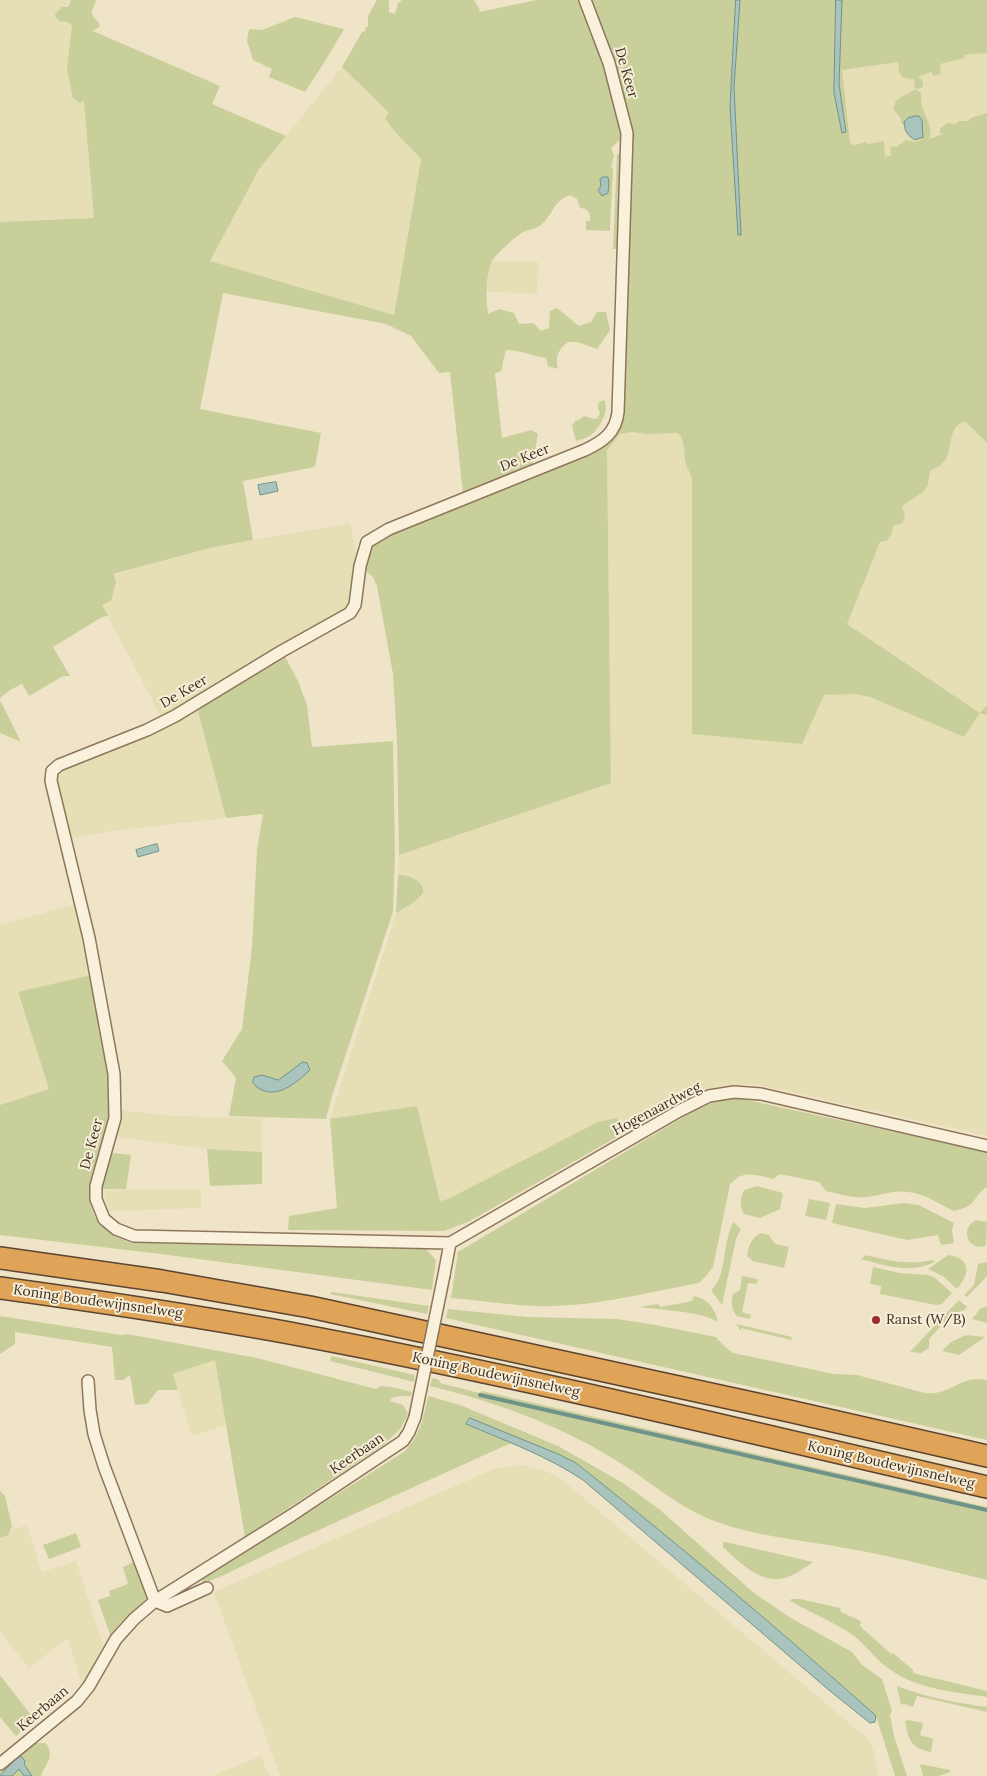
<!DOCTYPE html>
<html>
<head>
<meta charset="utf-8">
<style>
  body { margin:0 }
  canvas { display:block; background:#f0e4c8 }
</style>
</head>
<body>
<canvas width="987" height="1776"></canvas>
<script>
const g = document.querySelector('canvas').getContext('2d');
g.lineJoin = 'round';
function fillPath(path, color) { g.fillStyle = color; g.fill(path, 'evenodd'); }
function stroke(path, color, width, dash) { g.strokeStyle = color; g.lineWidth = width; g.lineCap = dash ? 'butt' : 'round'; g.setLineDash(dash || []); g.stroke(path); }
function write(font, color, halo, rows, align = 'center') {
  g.font = font + ' Lora,serif'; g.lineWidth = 4; g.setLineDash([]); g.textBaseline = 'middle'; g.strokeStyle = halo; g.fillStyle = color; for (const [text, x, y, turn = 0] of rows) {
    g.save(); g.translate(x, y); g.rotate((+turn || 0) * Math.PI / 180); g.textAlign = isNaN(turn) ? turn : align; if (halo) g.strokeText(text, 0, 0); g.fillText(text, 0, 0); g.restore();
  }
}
const farmland = new Path2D(`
  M0,0H70L61,14L79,24L94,218L0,222Z
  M987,53V116L885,157L849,146L840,70L876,64Z
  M342,67L423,147L394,315L209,261L259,169Z
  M472,260L538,262L537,294L475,291Z
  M942,396L987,437V705L980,713L987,715V1136L759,1085L732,1084L706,1089L690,1096L624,1133L617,1119L448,1199L440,1201L417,1106L330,1119L396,913L419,899L423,895L422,885L407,875H398L399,855L611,783L607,451L620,434L650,430L685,431L688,466L692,479L821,698L824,695L855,693L870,697L964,737L980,713L847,624L889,519Z
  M350,523L356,550L351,604L343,611L196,704L226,818L111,831L71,839L55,781L56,774L62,768L164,722L89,581L210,548Z
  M76,904L91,975L18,993L49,1089L0,1105V925Z
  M119,1110L173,1116L262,1118V1152L209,1149L116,1137Z
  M201,1189V1208L109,1211L107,1206L104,1190Z
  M215,1360L226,1425L192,1436L173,1374Z
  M524,1465L550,1473L565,1482L869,1740L874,1752L879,1776H280L214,1592L496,1468Z
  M27,1525L42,1572L76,1561L103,1645L82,1686L68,1638L29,1668L0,1632V1534Z
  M261,1756L269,1776H212Z`);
const green = new Path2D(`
  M71,0H96C96,3 92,9 92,12C92,18 99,20 100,26L93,31L220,86L212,104L286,136L259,169L210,261L394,315L421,159C410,146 393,132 385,118L389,113L342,67L362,32L366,31L365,28L368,26V16L377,0H389V12L395,14L398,3L402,0H474L480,10L479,12L536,0H987V53L965,55V58L940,64L941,74L934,76L931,72L918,77L923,81V86L920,89L914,88L915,80L902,77L899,72L898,62L842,70L850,143L854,145L866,142L868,144L884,141L885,157L891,155L890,148L893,146L896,147L906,140L915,142L921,139L906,125L902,124L900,117L893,109C896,95 906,97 915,89L921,93C921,98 921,105 923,109C926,118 934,130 929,139L943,134L940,133V128L948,123L956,124L958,121H968L971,118L987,113V443L966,422C949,422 952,447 946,459C942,465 936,468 930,471L928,484L924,491L902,506L905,515L902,523L893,526L892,533L887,541L880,542L847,624L980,713L987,705V715L980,713L964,737L870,697L855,694L824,695L802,744L692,734V479C691,474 687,468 686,464C683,454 686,441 678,433L646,434L633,432L620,434L607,451L611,783L399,855L397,741L393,674L377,586L373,577L363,569L372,545L378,539L616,434L622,138L611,148L614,156L611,168L613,167L610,231L586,230V221H590V214L586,209L580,208L577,199L570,195C552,202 553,215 541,225C535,230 526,229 520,234C514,238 496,254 492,261C485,276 486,297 488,314L499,309L514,313L519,324L533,323L541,331L549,328L550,311L557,308L579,326L591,322L597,312H606L610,330L597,349L578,342H568C558,350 555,356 558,369L548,366L546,358C532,356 521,350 506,350L503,361L502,370L495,374L502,438L531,430L538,434L532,466L463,494L450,372L439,373L411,336L386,324L223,293L200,409L321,433L315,467L243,481L253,540L210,548L113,574L116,581L111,601L102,605L108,616L102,617L53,647L70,676H63L29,696L22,684L10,690L0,698V222L94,218L84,101L80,103L73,98L67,69L72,26L68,22L60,21L56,18L55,14L62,7H68Z
  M295,17L344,29L324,63L305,92L269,77L272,69L253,60L247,41L249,29L262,30Z
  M617,154H621L619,249H613Z
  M604,400C610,410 600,428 591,435C587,438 581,439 576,441L572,426L575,421L579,420L584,416L594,419L598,418L600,413L598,408L599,402Z
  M282,651L298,681L307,705L312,747L393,741L395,855L393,912L332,1096L326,1119L229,1116L236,1078L222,1061L242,1029L252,947L257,849L263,814L226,818L196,704Z
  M0,700L21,742L0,733Z
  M398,875C407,875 410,876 417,881C436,894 407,906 396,913Z
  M91,975L110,1080V1123L90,1195C89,1221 109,1234 131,1243C229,1244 327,1246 425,1248L436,1260L432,1290L161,1254L0,1235V1105L49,1089L18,992Z
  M738,1098L987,1152V1187C971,1198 978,1206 954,1211C939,1204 924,1193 907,1192C894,1190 882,1195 868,1197C855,1199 839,1194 826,1191L819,1182L780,1174L773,1179C756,1175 742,1169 730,1185L713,1267L706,1276L699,1283C645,1293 590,1308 535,1306C507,1305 479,1300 451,1298L458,1252L695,1110L717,1101Z
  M417,1106L440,1201L448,1199L598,1122L617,1118L624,1133L470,1221L444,1231L288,1230L289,1216L337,1208L330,1119Z
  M207,1149L262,1152V1184L210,1186Z
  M113,1153L131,1155L126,1189H101L110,1154Z
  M757,1186L783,1193L780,1209L760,1218L744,1214C739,1205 740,1199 744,1190Z
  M809,1199L830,1203L826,1220L805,1216Z
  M904,1203L919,1205L954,1223L952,1230L954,1243L941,1245L938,1235L907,1240L832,1223L836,1204L865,1208Z
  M976,1220L987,1222L986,1246C968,1251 959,1229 976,1220Z
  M733,1222L741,1229L736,1239L722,1305L711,1290C724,1280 723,1256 727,1241C728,1235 731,1228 733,1222Z
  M761,1233L769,1235L775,1244L789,1247L784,1268L753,1261L747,1256C748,1246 752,1237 761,1233Z
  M866,1255C889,1261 909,1265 933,1260L935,1262C910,1274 886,1266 861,1259Z
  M948,1255C972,1258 970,1274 957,1289L944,1277L928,1269Z
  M987,1262V1276L967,1297L964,1295L974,1285L978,1264Z
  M873,1267L900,1273L927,1275L934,1277L952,1293L942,1304L936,1305L880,1294L881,1286L870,1284Z
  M742,1276L758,1279L757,1284L748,1283L742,1312L751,1315L750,1319L737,1316C731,1309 731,1303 733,1294L740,1290Z
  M332,1292L429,1306L427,1314L330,1294Z
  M694,1296C708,1299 715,1308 718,1322C700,1311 660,1310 639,1307L658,1304L661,1307L692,1301Z
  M959,1300L967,1307L963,1311L953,1313L929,1339V1348L921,1353L910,1352Z
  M987,1306V1323L972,1319L980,1309Z
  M448,1309L528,1317L617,1319L650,1324L716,1337L725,1347L733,1353L834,1374L857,1375L925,1393C951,1396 961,1374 987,1380V1440L446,1318Z
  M0,1316L121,1335L127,1334L257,1358L376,1389L380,1386L391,1387L412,1392L411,1396H400L392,1398L390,1401L403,1405L408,1414L401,1428L383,1445L245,1537L215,1360L173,1374L178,1390H158L147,1404L135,1405L130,1375L123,1380H115L112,1347L15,1332V1344L0,1354Z
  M736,1324L792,1337L791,1340L741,1328V1331Z
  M966,1335L985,1337L959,1355L942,1351L951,1342Z
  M331,1356L415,1375L414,1382L330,1361Z
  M432,1378L439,1380L440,1383L479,1393L482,1391L987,1507V1580C942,1569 897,1557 851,1549C803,1540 753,1537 707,1518C672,1503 645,1477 612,1458C555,1423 494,1402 430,1386Z
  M428,1396L460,1405L558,1446L623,1483L659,1509L754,1593L791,1618L852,1652L862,1665L882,1679L892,1711L890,1715L894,1736L907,1776H895L876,1716L812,1659L675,1543L576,1463L470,1419L466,1424L511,1443L277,1549L222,1576L204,1583L201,1580L404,1452C420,1436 424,1417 428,1396Z
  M0,1491L5,1496L12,1526L8,1535L0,1538Z
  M76,1533L81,1547L49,1559L43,1545Z
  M723,1542H726L813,1562C806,1567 798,1573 790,1576C764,1588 740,1563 723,1547Z
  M134,1562L146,1593V1599L120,1623L110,1635L98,1600L110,1596L109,1591L128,1584L123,1567Z
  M791,1599H800L840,1608L841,1612L861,1621L860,1626L891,1654L893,1653L913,1670V1673L987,1691V1697C954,1692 915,1689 888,1668C873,1658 864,1641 848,1632C830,1620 809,1612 790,1601Z
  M0,1675L34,1719L16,1736L0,1717Z
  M897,1686C925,1697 957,1703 987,1707V1712L917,1696L913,1707L904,1704L901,1705Z
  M908,1720L923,1723L920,1735L933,1739L931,1752C912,1749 908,1740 905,1721Z
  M35,1743H46C55,1759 46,1762 41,1776H0V1772Z
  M920,1764L950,1770V1772L939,1776H923Z`);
const water = new Path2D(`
  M736,0H740L734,87L741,235H738L730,107Z
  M836,0H842L839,84L846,132L842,133L834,93Z
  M915,116H919L922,120L923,137L915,140C907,135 905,132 904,122L908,118Z
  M603,177H608L609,183L608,193L602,196L598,190L601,186L600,179Z
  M276,482L278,491L260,495L258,485Z
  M157,844L159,851L138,857L136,850Z
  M303,1062L307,1063L310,1070C296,1083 276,1101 257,1087C253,1084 252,1082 254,1077L262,1075L278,1080Z
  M470,1418L558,1454L576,1463C677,1543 776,1627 873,1713L876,1716L875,1722L870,1723L830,1691L583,1480C547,1456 506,1441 466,1424Z
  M20,1755L25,1761L24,1764L32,1776H24L19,1769L12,1776H0Z`);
const stream = new Path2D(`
  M480,1395L987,1510`);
const street = new Path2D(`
  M585,0L609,63L627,133L618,412C616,433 602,442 585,450L389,529L367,542L360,566L355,605L350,613L282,651L175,716L147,730L59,765L52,771L51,781L89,938L114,1074L115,1118L96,1186V1199L104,1219L116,1229L134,1236L450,1243L679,1111L709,1096L734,1092L761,1094L987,1146
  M444,1275L450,1243
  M88,1381L90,1410L94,1434L104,1466L155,1601
  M155,1601L167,1606L207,1588
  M0,1764L77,1701L89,1686L116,1639L134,1619L155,1601L292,1515L403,1441L409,1432L415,1417`);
const highway = new Path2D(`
  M0,1258L162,1281L310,1307L789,1411L987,1456
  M0,1288C102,1302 204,1317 305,1336C534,1379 760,1435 987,1487`);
const streetBridge = new Path2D(`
  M415,1417L444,1275`);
const markers = [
  [876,1320,5,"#9e2a2b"]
];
const streetNames = [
  ["De Keer",626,73,74],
  ["De Keer",525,458,-22],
  ["De Keer",184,692,-30],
  ["Hogenaardweg",657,1109,-28],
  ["De Keer",92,1144,-75],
  ["Koning Boudewijnsnelweg",98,1302,8],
  ["Koning Boudewijnsnelweg",496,1375,12],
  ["Keerbaan",357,1454,-34],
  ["Koning Boudewijnsnelweg",891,1465,13],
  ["Keerbaan",43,1709,-40]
];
const poiNames = [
  ["Ranst (W/B)",886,1320]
];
fillPath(farmland, '#e6deb5');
fillPath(green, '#c9cf9b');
fillPath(water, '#a9c4bc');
stroke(water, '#6f938a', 1);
stroke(stream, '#6f938a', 4);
stroke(street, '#8d765c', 14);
stroke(highway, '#5b4430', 24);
stroke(street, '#faf1dc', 11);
stroke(highway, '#e0a458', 21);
stroke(streetBridge, '#8d765c', 14, []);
stroke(streetBridge, '#faf1dc', 11);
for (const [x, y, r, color] of markers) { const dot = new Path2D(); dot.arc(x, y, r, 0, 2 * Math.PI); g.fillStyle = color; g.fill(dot); stroke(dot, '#f7eed8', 2); }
write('14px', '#3d2e20', '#f7eed8', streetNames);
write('14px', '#3d2e20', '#f7eed8', poiNames, 'left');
</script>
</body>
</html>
